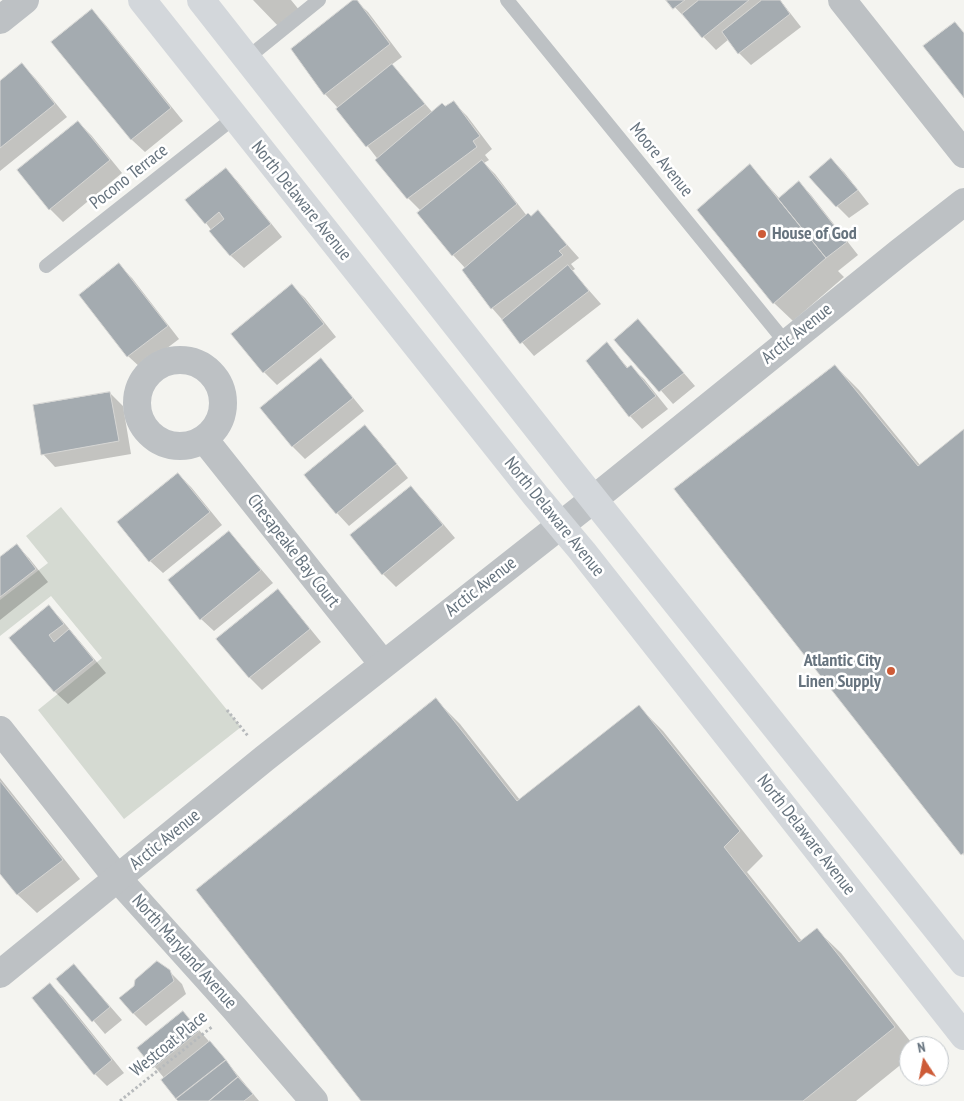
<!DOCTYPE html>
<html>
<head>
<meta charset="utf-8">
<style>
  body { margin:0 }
  #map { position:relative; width:964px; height:1101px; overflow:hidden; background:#f4f4f0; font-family:"PT Sans Narrow",sans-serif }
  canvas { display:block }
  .north { position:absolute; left:899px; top:1036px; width:50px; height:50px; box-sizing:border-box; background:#fff; border:1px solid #c2c7cb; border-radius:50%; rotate:349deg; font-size:14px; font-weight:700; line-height:20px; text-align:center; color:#66737e }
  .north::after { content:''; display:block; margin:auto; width:18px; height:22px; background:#cd5b37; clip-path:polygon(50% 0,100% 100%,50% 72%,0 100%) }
</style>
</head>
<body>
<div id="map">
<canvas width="964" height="1101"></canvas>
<div class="north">N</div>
</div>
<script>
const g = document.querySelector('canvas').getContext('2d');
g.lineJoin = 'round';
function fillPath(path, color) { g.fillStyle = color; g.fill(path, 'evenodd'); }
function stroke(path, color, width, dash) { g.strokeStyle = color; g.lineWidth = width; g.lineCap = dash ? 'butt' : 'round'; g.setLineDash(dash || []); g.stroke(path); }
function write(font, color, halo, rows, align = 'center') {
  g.font = font + ' "PT Sans Narrow",sans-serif'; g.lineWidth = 5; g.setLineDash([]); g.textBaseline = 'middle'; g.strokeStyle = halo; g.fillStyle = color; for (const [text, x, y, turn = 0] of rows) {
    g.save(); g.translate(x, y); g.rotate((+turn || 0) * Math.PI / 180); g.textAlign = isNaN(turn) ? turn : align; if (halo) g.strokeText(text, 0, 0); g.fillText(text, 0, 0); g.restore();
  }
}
const green = new Path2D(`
  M61,507L241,727L124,819L38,710L102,658L51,596L0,636V600L48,563L26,536Z`);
const shadow = new Path2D(`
  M253,0H291L300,11L280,28Z
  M355,0L368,12L402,57L391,65L433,113L454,103L467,116L492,149L485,155L489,160L484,163L495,174L527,216L531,217L538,212L579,258L571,264L575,269L572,271L601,304L534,356L492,308L466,269L453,255L419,213L421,211L408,198L338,108L325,94L292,50Z
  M668,0H780L801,27L751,65L739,53L729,39L716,50Z
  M91,11L104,23L183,121L145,152L132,140L53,42Z
  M22,65L35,78L67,117L0,171V83Z
  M78,122L91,135L122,173L63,222L50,209Z
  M831,159L844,172L869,204L849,218L837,206Z
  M750,166L780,199L799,182L811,195L858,255L838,271L844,277L793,321L774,303Z
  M226,169L238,182L282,237L244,268L231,256L206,223Z
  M119,265L132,278L179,339L141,368L128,356Z
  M292,286L305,298L336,337L277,385L264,372L233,334Z
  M638,320L695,386L673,404L616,340Z
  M607,344L628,368L631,367L644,379L668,409L642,429L630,416Z
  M321,360L333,373L364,411L305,459L293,447L261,408Z
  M835,366L859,390L920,465L964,430V856Z
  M110,393L123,406L131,454L55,467L43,454Z
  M364,427L377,439L408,478L349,526L337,513Z
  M178,474L191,487L222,525L163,573L150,561Z
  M411,488L423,500L455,538L396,587L383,574L352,536Z
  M229,532L273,583L214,631L201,619Z
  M17,546L29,558L48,582L0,620V558Z
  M277,591L290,604L321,642L262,690L250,678L218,639Z
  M49,607L61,619L106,673L68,704L55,692L11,638Z
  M436,700L460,724L520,800L639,707L663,731L763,856L747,872L802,941L817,930L841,953L914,1046H909V1058L856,1101H363Z
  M0,778L80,879L37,913L18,895L0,872Z
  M74,965L122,1020L105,1034L58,979Z
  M169,971L182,984L186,994L146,1026L133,1013Z
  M50,985L63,997L124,1073L107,1086L95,1074Z
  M183,1012L222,1056L259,1101H180L165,1079L139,1048Z`);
const building = new Path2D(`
  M353,0H357L390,44L324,95L291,49Z
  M666,0H685L673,9Z
  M699,0H749L702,38L682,14Z
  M762,0H780L790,14L738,54L722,32Z
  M92,9L171,108L131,140L51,42Z
  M955,22L964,33V98L923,46Z
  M22,63L55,104L0,148V81Z
  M392,64L425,104L366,147L336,109Z
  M454,101L480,136L473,141L477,147L407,199L375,160L442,103L445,106Z
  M78,121L110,160L49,210L17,170Z
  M831,158L858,190L836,207L809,177Z
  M482,160L517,204L452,256L417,213Z
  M750,164L826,258L773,304L697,210Z
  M226,168L271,224L230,256L209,231L224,219L219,212L205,224L185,200Z
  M799,181L847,242L826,258L778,199Z
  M538,210L567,245L559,251L563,255L491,309L462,270L528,213L531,216Z
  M119,263L168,326L127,357L79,295Z
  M568,265L589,291L520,344L502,320Z
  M292,284L324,324L263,373L231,334Z
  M638,319L684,373L659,392L614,340Z
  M607,342L627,368L631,365L656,396L629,417L586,361Z
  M321,358L353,398L292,447L260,408Z
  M835,365L918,466L964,429V853L961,855L674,489Z
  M110,392L119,441L41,455L33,405Z
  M365,425L397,464L336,514L304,475Z
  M178,473L210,512L149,562L117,522Z
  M411,486L443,525L382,575L350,535Z
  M229,531L261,570L200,620L168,580Z
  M17,544L36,569L0,597V557Z
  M278,589L310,629L249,678L216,639Z
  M49,605L64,624L49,635L54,642L69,629L94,660L54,692L9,638Z
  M436,698L517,801L639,705L740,831L724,847L799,942L817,928L895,1027L803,1101H361L196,890Z
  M0,781L63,860L17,895L0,874Z
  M157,961L170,970L174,981L133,1014L119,998L134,986L135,980Z
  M74,964L110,1007L92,1022L56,979Z
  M50,983L112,1060L94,1075L32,998Z
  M183,1011L199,1031L153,1068L137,1048Z
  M210,1041L226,1060L176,1099L161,1080Z
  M226,1060L238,1077L209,1101H178L176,1099Z
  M238,1077L253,1094L244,1101H209Z`);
const path = new Path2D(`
  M227,710L248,736
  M120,1101L213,1026`);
const service = new Path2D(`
  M507,0L786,343
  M246,59L319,0
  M46,266L235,117`);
const minor = new Path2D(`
  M842,0L964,154
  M137 403a43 43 0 1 1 86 0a43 43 0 1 1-86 0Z
  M204,439L383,664
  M0,730L118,879L234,1008L314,1101`);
const tertiary = new Path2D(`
  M0,20L25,0
  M0,974L265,758L594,499L900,252L964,202`);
const trunk = new Path2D(`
  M142,0L536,496L583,552L964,1036
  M201,0L571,471L964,963`);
const markers = [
  [762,234,5,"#cd5b37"],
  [891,671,5,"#cd5b37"]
];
const streetNames = [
  ["Moore Avenue",661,160,51],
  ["Pocono Terrace",129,177,-38],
  ["North Delaware Avenue",301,201,51],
  ["Arctic Avenue",797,334,-39],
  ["North Delaware Avenue",554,517,51],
  ["Chesapeake Bay Court",293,551,52],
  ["Arctic Avenue",481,587,-38],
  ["North Delaware Avenue",806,835,52],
  ["Arctic Avenue",165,840,-39],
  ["North Maryland Avenue",184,952,48],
  ["Westcoat Place",169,1044,-39]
];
const poiNames = [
  ["House of God",772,234],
  ["Atlantic City",881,661,"right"],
  ["Linen Supply",881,682,"right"]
];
fillPath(green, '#d5dad2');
fillPath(shadow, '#0003');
fillPath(building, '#a4abb0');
stroke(building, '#d5d5d3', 1);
stroke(path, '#b7babc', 3, [2.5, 2.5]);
stroke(service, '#bdc1c4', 14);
stroke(minor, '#bdc1c4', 28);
stroke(tertiary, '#bdc1c4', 28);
stroke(trunk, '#d3d7db', 28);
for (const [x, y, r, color] of markers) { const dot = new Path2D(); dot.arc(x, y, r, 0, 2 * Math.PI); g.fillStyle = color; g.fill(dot); stroke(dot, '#fff', 2); }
write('18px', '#66737e', '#fff', streetNames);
write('bold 18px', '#66737e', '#fff', poiNames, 'left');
</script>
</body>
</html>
